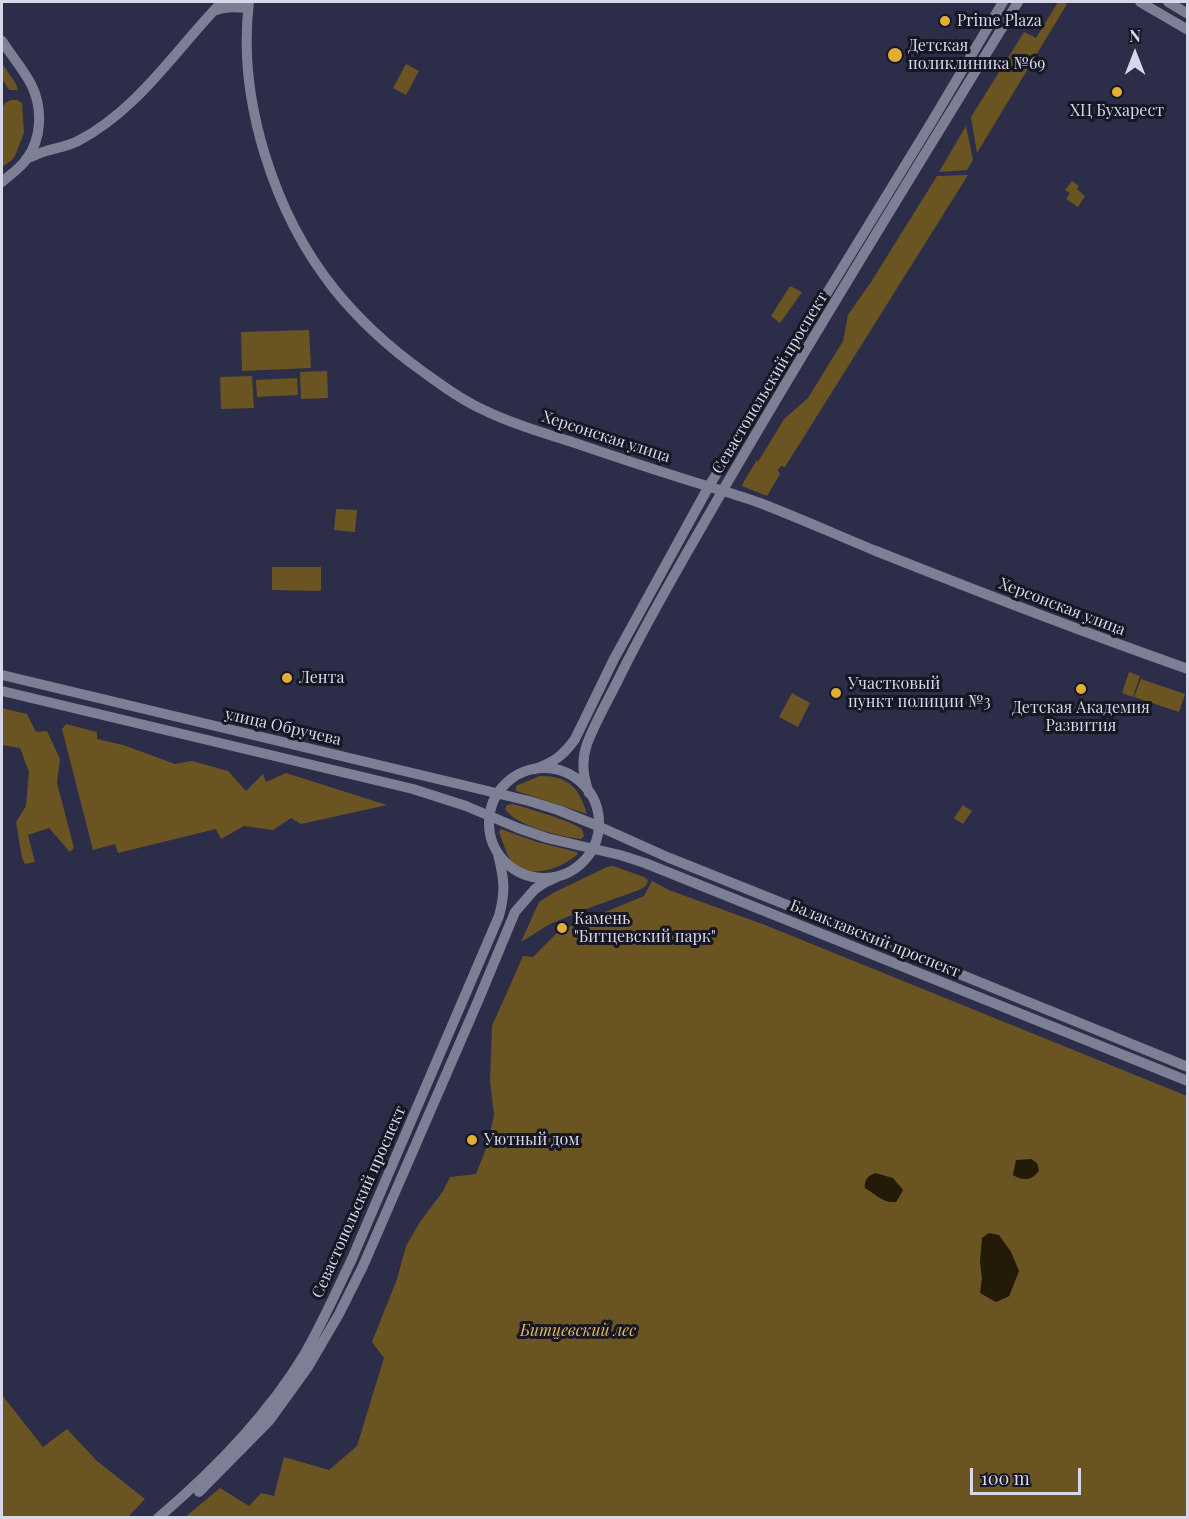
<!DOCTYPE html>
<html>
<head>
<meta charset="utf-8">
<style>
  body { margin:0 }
  #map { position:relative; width:1189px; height:1519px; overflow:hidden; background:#2c2d48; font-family:"Playfair Display",serif }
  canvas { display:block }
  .frame { position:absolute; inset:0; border:3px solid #d6d7e9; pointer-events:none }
  .north { position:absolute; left:1105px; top:24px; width:60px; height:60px; -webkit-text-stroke:4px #161723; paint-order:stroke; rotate:0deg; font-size:16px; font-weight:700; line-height:24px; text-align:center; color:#d6d7e9 }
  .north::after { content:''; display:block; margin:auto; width:21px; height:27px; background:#d6d7e9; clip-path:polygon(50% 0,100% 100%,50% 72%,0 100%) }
  .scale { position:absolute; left:970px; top:1468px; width:111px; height:27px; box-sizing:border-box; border:3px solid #d6d7e9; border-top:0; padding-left:8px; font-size:18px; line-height:21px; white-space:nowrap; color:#d6d7e9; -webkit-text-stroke:4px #161723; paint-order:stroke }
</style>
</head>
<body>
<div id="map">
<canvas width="1189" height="1519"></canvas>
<div class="frame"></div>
<div class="north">N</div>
<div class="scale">100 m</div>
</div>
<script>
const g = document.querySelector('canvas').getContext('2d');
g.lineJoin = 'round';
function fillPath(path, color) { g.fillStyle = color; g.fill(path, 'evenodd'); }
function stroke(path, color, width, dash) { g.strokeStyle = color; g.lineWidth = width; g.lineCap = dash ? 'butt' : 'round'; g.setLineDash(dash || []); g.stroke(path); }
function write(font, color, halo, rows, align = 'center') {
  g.font = font + ' "Playfair Display",serif'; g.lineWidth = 6; g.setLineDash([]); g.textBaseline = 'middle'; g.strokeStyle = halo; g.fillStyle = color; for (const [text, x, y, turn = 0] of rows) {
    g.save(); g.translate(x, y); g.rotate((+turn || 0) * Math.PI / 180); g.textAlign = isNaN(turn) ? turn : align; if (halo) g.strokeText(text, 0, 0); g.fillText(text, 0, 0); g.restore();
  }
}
const green = new Path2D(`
  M1058,2H1062L1067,4L977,153L971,117L1024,32L1036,38Z
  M2,63L16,84L18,90H9L2,79Z
  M406,64L419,71L406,95L393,88Z
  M11,100H17L22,103L24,133L15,156L12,160L2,167V108L5,103Z
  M966,126L973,160L967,170L939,172Z
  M968,175L785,467L781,466L778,470L780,474L767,496L742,486L744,481L757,460L758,462L784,419L808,398L843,341L848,315L871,282L937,176Z
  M1072,181L1079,186L1077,189L1085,196L1078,207L1066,199L1070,193L1065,190Z
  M790,286L802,292L780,323L771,316Z
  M309,330L311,368L242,371L241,332Z
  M327,371L328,398L301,399L300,372Z
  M252,376L254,408L221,409L220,377Z
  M297,378L298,395L257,397L256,380Z
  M336,509L357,510L355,532L334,530Z
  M272,567H321V591L272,590Z
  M1129,672L1140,676L1133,697L1122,693Z
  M1141,679L1185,694L1179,712L1134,697Z
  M792,693L810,703L798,727L779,717Z
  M2,708L27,714L36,732L47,731L60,759L57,783L74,848L70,852L49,828L28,835L35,862L25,864L22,858L16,822L26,806L29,772L20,748L2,745Z
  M66,724L97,732V739L123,745L175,764L192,761L228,771L246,791L263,774L266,782L286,773L387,805L301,824L291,818L273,830L244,826L221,839L216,829L118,853L115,844L93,850L62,729Z
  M540,776C569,776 579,788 587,814L516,791V786L518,785Z
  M513,804L549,815L571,823L582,829L584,836L581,839C561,837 516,826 505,809L507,805Z
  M963,805L972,811L963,824L954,818Z
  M501,829L537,842L577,852L578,854C561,869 527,882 510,859C505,851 503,841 499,832Z
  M613,866L644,877L648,880L646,886L639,890L589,908L550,924L521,942L539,902L555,892L607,867Z
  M652,881L669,890L765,925L1187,1096V1517L184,1518L220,1488L249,1506L261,1493L274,1496L284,1457L329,1470L357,1446L384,1358L372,1342L397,1279L406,1246L420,1222L443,1191L450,1177L476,1174L487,1146L494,1115L490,1081L492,1026L523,956L533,957L559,931L644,896ZM875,1174L883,1175L903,1190L896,1202C882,1203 876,1194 865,1188L869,1176ZM982,1238L1019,1271L1009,1296L996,1302L981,1293L982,1279Z
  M2,1395L43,1447L67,1429L97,1461L145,1499L128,1517H2Z`);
const water = new Path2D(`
  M1031,1159L1037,1163L1039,1170C1033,1181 1022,1181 1013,1175L1016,1160Z
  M875,1173L893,1178L903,1190L896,1202C882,1203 876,1194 865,1188C864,1180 868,1176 875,1173Z
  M989,1233L999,1235L1011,1252L1019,1271L1009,1296L996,1302L980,1293L982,1279L980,1262L982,1238Z`);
const secondary = new Path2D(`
  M249,2C237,99 274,214 335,290C360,321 390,348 422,371C443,386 463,401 486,411C512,424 541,432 569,441C610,455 652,469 694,482C716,489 738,495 760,503C799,518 837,535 876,551C979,592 1083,632 1188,669
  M1140,2L1188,30
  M1168,2L1188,14
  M214,11C225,6 237,7 248,8
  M2,41C11,55 23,69 31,84C43,108 42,139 26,160C19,169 10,175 2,182
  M26,159C32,157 37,154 43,152C55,148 66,147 78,141C138,110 176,49 222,2
  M2,675L471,787L529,801L558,810L598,826L667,857L952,971L1188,1067
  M2,691L413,789L466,806L518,828L547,838L620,855L645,863L1188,1081
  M489 823a55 55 0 1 1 110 0a55 55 0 1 1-110 0Z
  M535,769C554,762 563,756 575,739L614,659L709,486L931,123L1003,2
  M589,793C583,776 581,761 587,744C596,720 610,697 621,674C652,611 688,551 723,490C818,326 919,164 1018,2
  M199,1492L269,1421L308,1367L339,1314L363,1266L478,1001L515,912L535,889L544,883L557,877
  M158,1518C212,1472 267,1416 304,1355C322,1324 336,1292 351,1261L499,916C506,890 504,879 498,854`);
const markers = [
  [945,21,6,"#e1af34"],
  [895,55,8,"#e1af34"],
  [1117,92,6,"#e1af34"],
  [287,678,6,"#e1af34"],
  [1081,689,6,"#e1af34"],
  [836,693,6,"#e1af34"],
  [562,928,6,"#e1af34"],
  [472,1140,6,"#e1af34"]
];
const poiNames = [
  ["Prime Plaza",957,21],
  ["Детская",908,46],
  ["поликлиника №69",908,64],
  ["ХЦ Бухарест",1117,111,"center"],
  ["Лента",299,678],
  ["Участковый",848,684],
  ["пункт полиции №3",848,702],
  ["Детская Академия",1081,708,"center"],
  ["Развития",1081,726,"center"],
  ["Камень",574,919],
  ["\"Битцевский парк\"",574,937],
  ["Уютный дом",484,1140]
];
const streetNames = [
  ["Севастопольский проспект",770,383,-59],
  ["Херсонская улица",606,437,18],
  ["Херсонская улица",1062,607,21],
  ["улица Обручева",283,727,13],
  ["Балаклавский проспект",875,939,22],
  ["Севастопольский проспект",359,1202,-66]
];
const parkNames = [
  ["Битцевский лес",578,1331]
];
fillPath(green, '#695422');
fillPath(water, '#231a07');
stroke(secondary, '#7d7f95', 10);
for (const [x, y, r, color] of markers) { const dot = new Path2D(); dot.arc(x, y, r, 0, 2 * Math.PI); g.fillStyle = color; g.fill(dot); stroke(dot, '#161723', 2); }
write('16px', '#d6d7e9', '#161723', poiNames, 'left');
write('16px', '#d6d7e9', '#161723', streetNames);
write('italic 16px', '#e3ba5f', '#161723', parkNames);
</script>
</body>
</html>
